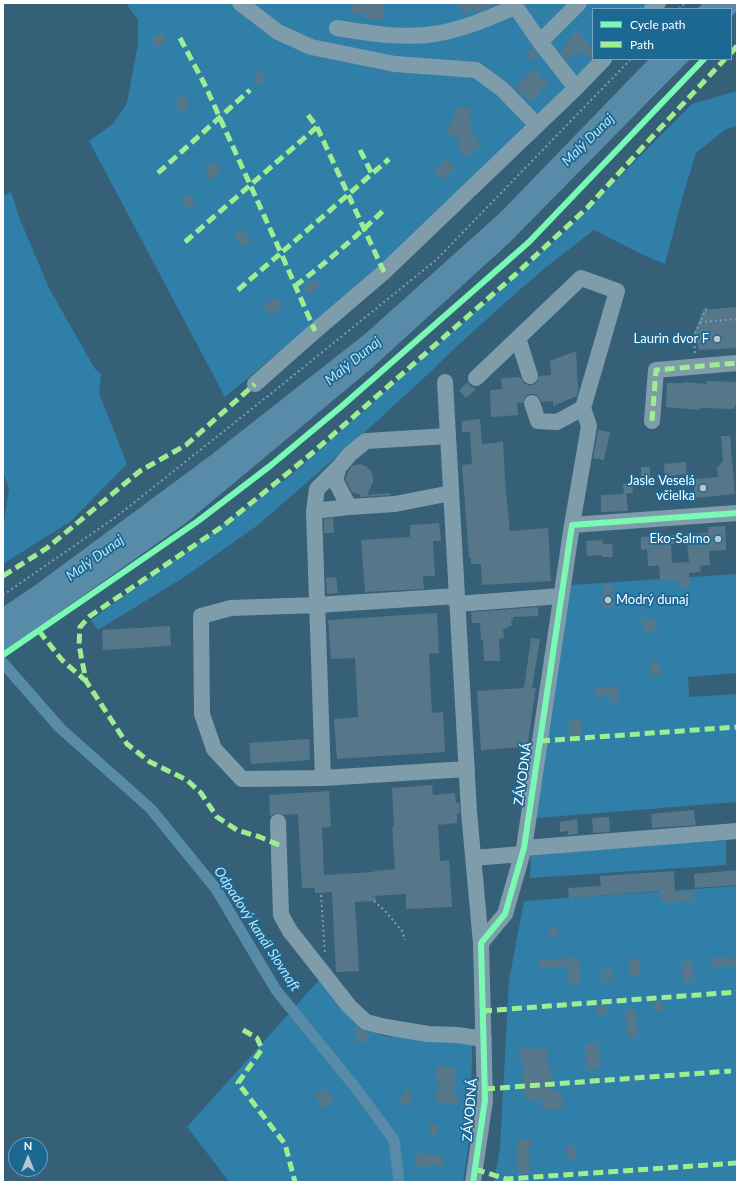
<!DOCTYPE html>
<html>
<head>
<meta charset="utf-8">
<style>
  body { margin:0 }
  #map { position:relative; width:740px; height:1185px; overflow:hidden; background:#366078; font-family:Lato,sans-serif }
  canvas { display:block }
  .frame { position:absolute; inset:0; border:4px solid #fff; pointer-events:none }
  .legend { position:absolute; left:592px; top:8px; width:140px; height:52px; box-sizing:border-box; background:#1b6893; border:1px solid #76a4be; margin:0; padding:5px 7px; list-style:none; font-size:12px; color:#fff }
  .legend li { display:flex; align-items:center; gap:8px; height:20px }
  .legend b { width:20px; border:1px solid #76a4be }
  .north { position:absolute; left:8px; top:1137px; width:40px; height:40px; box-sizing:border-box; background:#1b6893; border:1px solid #76a4be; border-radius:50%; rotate:0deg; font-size:11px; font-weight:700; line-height:16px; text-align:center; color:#fff }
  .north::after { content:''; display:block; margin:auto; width:14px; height:18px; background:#b9c7d0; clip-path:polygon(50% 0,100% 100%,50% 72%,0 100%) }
</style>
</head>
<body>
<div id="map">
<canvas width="740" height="1185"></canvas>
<div class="frame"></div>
<ul class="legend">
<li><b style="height:5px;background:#7af9b4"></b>Cycle path</li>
<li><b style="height:5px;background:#9fed91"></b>Path</li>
</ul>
<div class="north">N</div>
</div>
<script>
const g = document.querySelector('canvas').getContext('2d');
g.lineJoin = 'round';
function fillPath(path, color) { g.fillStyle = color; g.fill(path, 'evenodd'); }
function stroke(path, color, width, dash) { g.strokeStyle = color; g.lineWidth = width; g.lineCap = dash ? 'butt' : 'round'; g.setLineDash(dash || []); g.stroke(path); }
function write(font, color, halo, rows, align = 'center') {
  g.font = font + ' Lato,sans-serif'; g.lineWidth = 3.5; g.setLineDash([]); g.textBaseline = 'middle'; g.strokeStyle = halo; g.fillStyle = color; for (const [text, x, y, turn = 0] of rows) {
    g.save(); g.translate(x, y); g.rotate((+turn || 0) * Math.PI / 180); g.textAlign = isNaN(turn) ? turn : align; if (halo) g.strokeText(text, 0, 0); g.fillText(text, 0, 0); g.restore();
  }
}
const green = new Path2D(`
  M126,3H650L644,9H593V59H595L397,254L225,397L89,141L114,123L127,103L138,43V20Z
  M737,91V126L726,129L696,153L682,199L665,264L639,253L594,230L546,267L507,301L455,348L426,376L366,431L258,525L186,576L98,630L91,620L290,476L567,230L692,104Z
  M11,192L19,217L49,288L95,369L101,374L99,393L127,464L71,521L3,564V529L9,489L3,472V196Z
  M737,574V673L688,677L689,697L737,694V802L536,818L571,585Z
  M726,840V865L530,878L531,854Z
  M737,886V1182H494L500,1148L509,981L524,901Z
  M319,980L341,1008L383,1036L472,1043L471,1128L463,1182H228L227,1179L187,1127Z`);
const water = new Path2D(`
  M703,3H737V11L731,17V9H697Z
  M649,59H690L509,243L373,367L186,523L3,652V607L37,584L211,455L365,334L500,213Z`);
const canal = new Path2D(`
  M3,663L60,728L151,809L216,889L276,990L355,1087L394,1140L399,1182`);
const building = new Path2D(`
  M352,3H383V19H366V14L352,13Z
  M457,3H493L494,5L476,13L474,9L465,15Z
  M577,31L593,48V57L591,59L582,51L577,56L574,53L567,61L560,52L566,45L565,44Z
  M160,32L167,39L158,48L151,40Z
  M533,48L539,57L532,62L526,52Z
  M534,68L542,79L544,78L549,85L538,92L540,95L530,102L524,93L521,95L515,87L522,82L520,80L525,77Z
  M260,70L265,78L260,86L252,82Z
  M184,94L190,108L181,112L174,102Z
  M457,108H470L471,134L481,145L466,158L456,145L461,140L446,133Z
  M446,159L455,169L443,180L434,171Z
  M216,162L221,173L208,180L205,167Z
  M190,193L196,204L186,209L182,200Z
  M244,228L250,243L241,247L234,232Z
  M316,279L320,287L308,295L303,287Z
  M278,297L283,308L269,315L263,304Z
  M737,307V348L699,350L698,344H693V336L703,310Z
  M576,351L578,391L577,396L553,406V401L542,402L538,396L534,394H529L525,397L523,403H517L518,415L491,417L490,390L502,389L501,378L520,377L524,383L528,385H533L537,382L539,376L551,375L550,361Z
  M707,381L737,382V405H735L734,409L701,408L700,410L666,407L667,383H684V382L707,384Z
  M468,382L469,385L476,389L466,398L459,390Z
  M480,419L482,444L503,442L506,493L510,531L548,528L551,581L482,585L481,564H471V558H469L462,465L472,464L470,432H462V421Z
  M598,430L610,432L604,460L593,458Z
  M721,436H730L735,494L695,498L694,479L718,477L717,468L723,461Z
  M686,462L687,474L665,476L664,464Z
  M360,464L366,466L371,471L373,476V482L367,495L390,493L391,495L360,497V495L352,492L345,479L348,472L352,466Z
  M641,467H650V483H641Z
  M632,483L633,493L624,494L623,484Z
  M626,494L628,511L601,512V495Z
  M333,518L334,533H324V519Z
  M439,523L441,541H433L435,576H423L424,589L365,592L361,540L410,537V525Z
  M725,526L726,550L709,551L710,565L700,566L701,572L689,573L690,587L679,588L678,579L660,580L659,566H648L647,549L641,550V537L708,533V527ZM687,542L689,562L672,563L671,544Z
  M602,540L603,544H612L613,557H602V555L587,556L586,541Z
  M336,577L338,593L327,594L326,578Z
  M603,586H613L614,608H602L601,597H602V591H604Z
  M538,607V616L513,617V620H511L512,626H508V628L503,629L504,638L499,639L500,661H484L483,640H481L480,623H472L471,612Z
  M437,613L439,653L429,654L432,713L443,712L445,752L337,759L334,719L358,717L355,658L331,659L328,620Z
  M642,619H656L657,631L643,632Z
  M170,626L171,646L103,650L102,630Z
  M531,638L540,639L532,688H536L527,747L481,750L477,691L524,688Z
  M650,662H660L661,675L651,676Z
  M618,686L619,702L609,703V696L595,697L594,688Z
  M581,720L582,736L569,737L568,721Z
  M309,739L310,760L251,764L249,743Z
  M432,785L433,795L455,793L456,803H459L460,813L457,814V823L438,825L440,861L449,860L452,907L406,909V894L375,896L376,901L355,902L359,971L336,972L332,892L315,893V888H302L298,814L284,815L277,813L270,816L269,795L329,791L331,827L322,828L324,875L374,872V871L395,869L392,827H394L392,788Z
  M694,810L696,825L652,828L651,814Z
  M609,817L610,832L593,833L592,818Z
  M577,819L578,834L568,835V831L560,832V822Z
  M737,870V885L695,888L694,874Z
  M674,871L675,892L693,891L694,901L666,903L665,901L661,902L659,891L569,898L568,888L601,886L600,876Z
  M557,927L558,937L549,938V928Z
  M579,957L581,984L569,985L567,966L539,968L538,960Z
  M734,957L735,966L712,967V958Z
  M639,958L640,976H630L629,959Z
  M693,961L694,981L683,982L681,962Z
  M601,969H612L613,981L602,982Z
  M653,1002H663V1011H653Z
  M608,1005L609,1014L597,1015L596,1006Z
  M636,1009L638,1037H627L625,1010Z
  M357,1027L363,1031L367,1032L368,1042H356V1033L354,1029Z
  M598,1042L600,1069L586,1070L585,1044Z
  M536,1047V1050L547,1049V1064L550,1063L552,1092H562L563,1108L542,1110L541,1099L525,1100L523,1060H520L519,1049Z
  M437,1065L457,1069L453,1093L459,1094L458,1105L435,1101L439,1079L435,1078Z
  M324,1088L334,1100L324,1109L314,1096Z
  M404,1090L412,1091L411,1105L400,1104L401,1096H403Z
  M430,1123L438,1124L437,1135L429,1134Z
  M531,1139L532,1149H528L530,1173L518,1174L516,1147H518L517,1140Z
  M574,1145L576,1160H567L566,1146Z
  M415,1153H423L445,1157L443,1167L431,1165V1167L416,1166Z`);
const path = new Path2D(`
  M679,9L685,3
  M700,322L737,319
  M695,353L694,336L707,307
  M3,595L116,517L273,392L436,260L631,59
  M321,895L325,954
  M374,901L386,912L402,931L405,940`);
const minor = new Path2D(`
  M240,3L278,32L311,47L395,64L476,70L502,89L537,125
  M513,3L540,42L576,88
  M652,9L658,3
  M337,28C368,33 403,39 434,34C462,30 489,18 515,7
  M540,42L579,3
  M518,338L530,376
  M476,378L581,278L617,291L583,408L557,422L538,421L532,403
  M445,382L469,812L481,943
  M255,384L315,331L384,272L576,88L604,59
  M652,421L656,370L737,363
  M451,493L395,504L349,507L314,511L323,778L467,769
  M349,507L335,480L339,467L350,454L366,441L448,436
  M314,511L317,489L339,467
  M572,525L737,513
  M457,604L561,596
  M323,778L242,779L214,749L202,714L201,616L231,608L317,605L457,596
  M278,822L281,915L290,931L349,1006L366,1022L386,1027L428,1034L457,1035L484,1039
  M524,848L737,831
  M473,858L522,854
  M473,1182L485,1100L481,943L505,914L524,848L572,525L589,426L583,408`);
const quiet = new Path2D(`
  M180,38L205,85L281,253L389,159
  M731,53L737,46
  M308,115L317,127L384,272
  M360,150L372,174
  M158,173L250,90
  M185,242L317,127
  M295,286C327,262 357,236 386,208
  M238,290L281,253L315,331
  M652,421L656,370L737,363
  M3,576L47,548L140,471L186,445L255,384
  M39,631L62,660L86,681
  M540,741L737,727
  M279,845L260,837L237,830L217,817L201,793L187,780L150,762L127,744L86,681L79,645L80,627L90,616L223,526L311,454L516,274L588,207L652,137L725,59
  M482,1011L737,992
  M243,1030L257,1038L262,1049L238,1083L285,1144L295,1182
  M485,1089L731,1071
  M475,1169L506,1179L737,1163`);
const cycleway = new Path2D(`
  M3,655L198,521L270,466L342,406L529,242L704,59
  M473,1182L485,1100L481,943L505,914L524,848L572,525L737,513`);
const markers = [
  [717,339,4,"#b9c7d0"],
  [703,488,4,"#b9c7d0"],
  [718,539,4,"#b9c7d0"],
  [608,600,4,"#b9c7d0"]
];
const poiNames = [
  ["Laurin dvor F",709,339],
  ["Jasle Veselá",695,481],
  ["včielka",695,496],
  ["Eko-Salmo",710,539],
  ["Modrý dunaj",616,600,"left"]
];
const streetNames = [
  ["ZÁVODNÁ",523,774,-82],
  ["ZÁVODNÁ",470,1110,-85]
];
const waterNames = [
  ["Malý Dunaj",588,140,-45],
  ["Malý Dunaj",353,361,-39],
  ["Malý Dunaj",95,558,-36],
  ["Odpadový kanál Slovnaft",257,929,57]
];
fillPath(green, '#2f7fa9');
fillPath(water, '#588ba7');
stroke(canal, '#588ba7', 11);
fillPath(building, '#56778a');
stroke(path, '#7f9cab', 2, [2, 3]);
stroke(minor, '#7f9cab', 16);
stroke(quiet, '#9fed91', 5, [10, 5]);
stroke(cycleway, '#7af9b4', 6);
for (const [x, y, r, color] of markers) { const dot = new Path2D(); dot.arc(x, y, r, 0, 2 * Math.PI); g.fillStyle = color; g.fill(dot); stroke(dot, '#1b6893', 1.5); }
write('13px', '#fff', '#1b6893', poiNames, 'right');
write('13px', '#fff', '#1b6893', streetNames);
write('italic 14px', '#bfe4f7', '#1b6893', waterNames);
</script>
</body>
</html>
